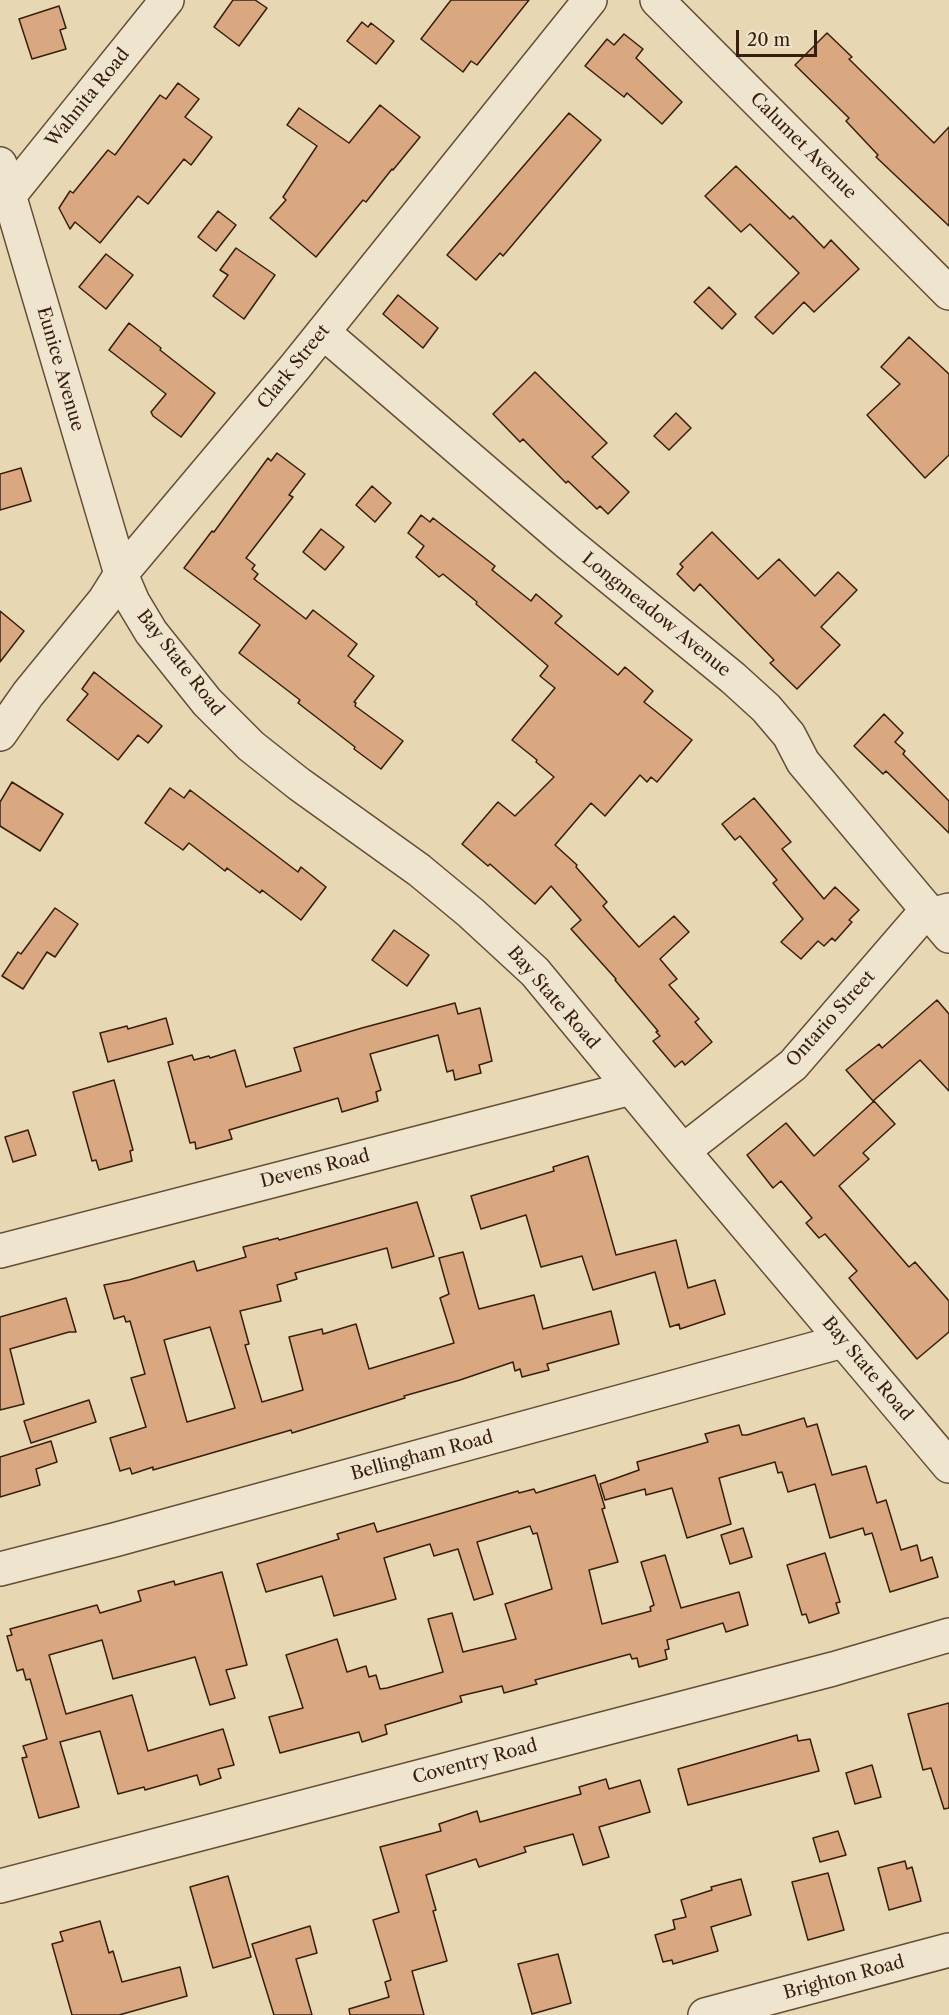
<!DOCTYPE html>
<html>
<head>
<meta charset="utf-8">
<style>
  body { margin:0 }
  #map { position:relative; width:949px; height:2015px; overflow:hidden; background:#e7d7b3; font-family:"Libre Caslon Text",serif }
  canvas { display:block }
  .scale { position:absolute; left:736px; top:30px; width:81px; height:27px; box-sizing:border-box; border:3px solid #381f0d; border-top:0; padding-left:8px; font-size:18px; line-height:21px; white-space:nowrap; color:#381f0d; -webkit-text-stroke:4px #efe5ce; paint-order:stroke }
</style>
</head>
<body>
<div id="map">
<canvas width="949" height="2015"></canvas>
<div class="scale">20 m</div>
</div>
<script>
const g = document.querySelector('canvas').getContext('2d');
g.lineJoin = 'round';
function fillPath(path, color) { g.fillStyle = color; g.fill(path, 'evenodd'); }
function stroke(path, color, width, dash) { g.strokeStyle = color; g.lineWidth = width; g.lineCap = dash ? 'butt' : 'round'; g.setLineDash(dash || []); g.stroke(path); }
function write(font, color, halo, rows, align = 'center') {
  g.font = font + ' "Libre Caslon Text",serif'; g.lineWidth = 6; g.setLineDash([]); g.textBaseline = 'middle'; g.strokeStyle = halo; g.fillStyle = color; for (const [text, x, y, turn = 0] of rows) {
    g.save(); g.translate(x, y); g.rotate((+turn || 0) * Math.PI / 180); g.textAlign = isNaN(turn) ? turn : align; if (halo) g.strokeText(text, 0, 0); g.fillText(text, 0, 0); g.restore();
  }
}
const building = new Path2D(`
  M233,0H255L267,8L239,46L214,27Z
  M451,0H529L477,65L471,61L463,72L421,39Z
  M59,6L66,28L60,30L66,49L32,59L19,19Z
  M362,22L368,27L371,23L394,41L376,64L347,41Z
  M827,33L852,57L849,59L934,143L949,127V226L876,157L878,155L846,121L849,118L795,65Z
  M624,34L643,49L636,58L682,102L662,124L627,93L624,97L585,66L607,39L614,45Z
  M178,83L199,99L185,117L212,137L191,165L184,159L148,204L138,196L100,243L75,222L70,229L59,208L70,191L73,193L108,150L115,155L160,95L166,99Z
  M380,105L420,137L393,170L392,169L366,202L363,200L316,257L270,218L286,200L283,197L317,146L287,125L299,108L349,143Z
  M569,113L601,140L503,256L500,253L476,280L447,255Z
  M736,166L790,219L793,216L824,248L831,240L859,269L814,312L804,302L773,334L755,317L799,273L750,224L741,232L705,196Z
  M218,211L236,225L216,251L198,237Z
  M236,248L275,275L244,319L213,296L228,275L220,270Z
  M106,254L133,275L106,309L79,287Z
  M709,287L736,314L722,329L694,302Z
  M398,295L438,328L423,348L383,314Z
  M129,323L161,348L160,350L215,393L181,437L153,416L151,412L166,394L109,350Z
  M909,337L949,374V455L925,478L867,415L900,384L881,367Z
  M535,372L607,443L592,457L629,492L608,514L600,506L597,509L568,481L566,483L523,439L520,442L493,414Z
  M676,413L691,428L669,450L654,436Z
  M277,453L305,474L289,495L293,497L246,558L255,565L252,569L258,574L254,579L306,619L313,610L357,644L348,656L374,676L354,702L356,703L355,706L403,741L381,769L354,749L355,747L298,703L300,700L239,653L260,625L184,568L212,531L214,532L268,458L271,461Z
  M21,468L31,501L0,510V474Z
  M372,486L391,503L375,522L356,505Z
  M421,515L430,522L433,518L495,566L492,570L531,601L536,594L562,616L555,623L618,675L625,667L653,691L644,702L692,740L657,782L651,777L647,782L640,775L605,816L591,803L555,845L577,865L576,867L607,902L603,906L639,947L674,916L689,932L660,959L677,979L669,985L699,1019L695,1022L712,1042L685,1065L682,1061L675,1067L653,1041L660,1036L656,1032L658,1031L615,980L616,979L571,929L581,920L551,886L535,904L490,864L488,866L462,844L498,802L515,816L554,777L536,762L537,760L512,740L555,688L540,676L548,666L476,604L477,602L443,574L439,577L416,557L424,546L408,533Z
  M321,529L344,547L325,570L303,552Z
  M712,532L758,579L779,559L815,596L838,572L857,590L821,627L840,645L797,689L770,663L774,660L700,584L694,591L677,574L683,567L680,564Z
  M0,611L24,631L0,662Z
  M94,672L162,726L148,743L138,735L118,760L67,720L88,694L82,689Z
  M884,714L903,733L895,742L905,751L903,754L949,801V833L886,771L883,774L854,746Z
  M12,782L63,814L40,851L0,826V802Z
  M170,788L184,798L190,790L298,872L301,867L326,887L301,920L262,890L260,893L227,868L225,871L189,843L183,850L145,823Z
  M754,798L791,842L782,849L824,899L835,887L859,910L849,920L852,922L835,941L832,938L824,946L818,941L801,959L781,942L803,919L773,883L777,880L740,836L735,840L722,824Z
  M55,908L78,924L55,957L47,952L23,989L2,976L18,952L21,954Z
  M394,930L429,955L407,986L372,960Z
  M937,1000L949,1014V1091L920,1060L873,1101L846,1070L879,1044L882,1048Z
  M455,1003L458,1014L480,1008L492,1061L479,1065L481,1073L455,1080L453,1070L447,1072L438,1035L370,1054L381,1090L376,1092L378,1101L342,1112L338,1098L229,1130L232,1139L196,1149L195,1142L190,1143L168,1062L192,1055L194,1060L209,1056L210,1058L235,1050L246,1087L301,1071L294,1048L362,1028Z
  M166,1018L173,1044L108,1062L100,1033L127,1026L128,1029Z
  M114,1080L133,1150L130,1151L132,1161L99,1170L96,1160L92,1161L73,1092Z
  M874,1101L895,1124L863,1153L869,1159L839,1186L909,1267L915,1262L949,1301V1332L917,1359L849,1278L857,1271L825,1234L819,1238L806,1223L812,1218L781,1181L773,1188L747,1155L786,1123L814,1156Z
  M28,1130L36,1155L13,1162L5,1137Z
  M588,1156L616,1255L676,1240L688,1288L715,1280L725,1314L680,1329L679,1324L670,1327L655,1272L593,1290L582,1256L541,1267L526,1215L481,1229L471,1196L554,1171L553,1167Z
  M417,1202L434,1256L392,1268L387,1248L295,1273L297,1279L277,1285L281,1301L240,1311L249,1344L245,1345L262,1402L303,1390L289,1337L322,1329L323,1334L356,1324L369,1369L454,1343L440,1298L449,1294L439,1258L463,1252L479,1309L534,1295L543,1329L611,1311L619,1344L547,1364L549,1370L522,1377L520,1369L515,1371L513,1362L460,1380L404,1396L405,1398L292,1433L291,1430L153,1470V1467L132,1474L130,1468L120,1471L110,1438L146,1427L131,1378L145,1374L130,1321L126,1322L124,1316L114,1319L104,1285L129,1280L194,1261L197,1271L246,1257L243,1247L278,1238L279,1240ZM210,1327L235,1408L187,1422L164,1340Z
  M66,1298L76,1332H69L10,1349L24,1404L0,1410V1317Z
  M89,1400L96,1422L31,1443L24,1421Z
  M804,1418L807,1427L817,1424L832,1475L866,1466L877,1503L886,1500L901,1550L917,1545L921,1561L932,1557L938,1577L890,1592L872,1533L865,1535L863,1528L830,1538L815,1484L788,1492L782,1472L778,1473L775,1462L719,1478L731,1524L687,1538L672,1488L646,1495L645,1489L605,1500L600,1484L639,1470L637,1462L708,1442L705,1434L739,1425L742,1435H747Z
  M51,1441L57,1462L36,1469L40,1485L0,1497V1457Z
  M595,1475L605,1508L602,1509L618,1562L589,1570L602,1624L651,1611L650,1607L654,1605L641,1562L665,1555L681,1608L739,1592L748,1625L726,1632L723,1623L667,1640L669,1649L665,1650L667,1659L639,1667L637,1658L632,1659L630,1654L535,1680L537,1684L504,1693L502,1686L460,1696L462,1702L385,1725L387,1734L362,1742L359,1732L280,1753L269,1717L303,1708L286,1655L337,1639L347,1672L366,1666L369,1677L376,1675L380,1689L387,1688L443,1672L428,1619L452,1613L463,1652L516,1639L505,1604L552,1589L537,1533L533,1534L530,1526L477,1542L493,1594L474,1600L458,1549L434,1556L430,1544L384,1558L396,1599L334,1616L322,1576L266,1592L257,1564L339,1539L337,1534L374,1523L377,1532L518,1491L519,1493L534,1489L536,1493Z
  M743,1528L752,1557L730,1564L721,1535Z
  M825,1553L840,1602L836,1603L839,1613L809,1623L806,1614L802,1615L787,1565Z
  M222,1572L247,1665L226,1670L235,1698L210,1705L195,1657L113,1679L102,1640L49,1655L66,1714L132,1695L148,1751L223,1729L234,1765L218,1769L221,1778L200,1785L197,1775L145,1790L144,1787L118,1794L100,1731L60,1742L79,1807L39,1818L22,1758L27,1757L23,1746L47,1739L30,1679L26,1680L23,1669L17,1671L7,1636L12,1635L10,1629L97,1605L100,1613L141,1601L138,1591L174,1581L175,1585Z
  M949,1703V1808L944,1809L931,1768L923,1770L908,1714Z
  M797,1735L798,1741L810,1739L819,1771L688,1805L678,1769Z
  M872,1765L881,1797L855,1804L846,1773Z
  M606,1779L609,1789L640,1780L650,1812L599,1827L609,1857L583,1865L573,1834L524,1847L526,1852L479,1867L476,1859L426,1875L436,1910L433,1911L447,1961L412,1971L424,2015H350L349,2009L389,1997L385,1982L391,1980L373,1920L399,1912L380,1847L441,1831L439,1824L477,1811L480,1822L581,1794L579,1787Z
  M838,1831L846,1855L820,1862L813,1838Z
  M905,1861L907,1869L912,1867L921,1901L889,1910L878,1868Z
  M828,1873L844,1930L808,1940L792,1882Z
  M228,1876L251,1957L213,1968L190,1887Z
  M741,1879L751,1915L711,1927L718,1951L673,1964L672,1960L663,1962L655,1935L675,1929L673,1920L686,1917L681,1900L712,1890L711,1887Z
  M100,1921L109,1953L113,1951L122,1982L180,1967L187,1996L119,2015H72L52,1944L63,1941L60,1932Z
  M310,1926L317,1953L296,1959L312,2015H274L252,1944Z
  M558,1954L571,2003L532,2014L518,1964Z`);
const minor = new Path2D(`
  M657,0L949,293
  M0,164L121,574L133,602L151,632L207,702L251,746L299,784L419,870L471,913L535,972L683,1151L949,1466
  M9,196L167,0
  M323,332L568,543L733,678L766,708L789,735L803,762L949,936
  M0,734L28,694L104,601L121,574L295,367L590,0
  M683,1151L793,1065L920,918L949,910
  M0,1251L631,1088
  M0,1569L114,1540L843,1341
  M0,1886L833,1669L949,1635
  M705,2015L949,1950`);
const streetNames = [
  ["Wahnita Road",88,98,-51],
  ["Calumet Avenue",803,146,45],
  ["Clark Street",294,367,-51],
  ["Eunice Avenue",60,369,74],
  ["Longmeadow Avenue",656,615,39],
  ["Bay State Road",180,663,52],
  ["Bay State Road",553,998,49],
  ["Ontario Street",831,1019,-48],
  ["Devens Road",315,1169,-14],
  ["Bay State Road",867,1369,50],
  ["Bellingham Road",422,1456,-15],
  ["Coventry Road",475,1762,-15],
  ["Brighton Road",844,1978,-15]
];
fillPath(building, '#daa880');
stroke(building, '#381f0d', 1.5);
stroke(minor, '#644d36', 36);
stroke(minor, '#efe5ce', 33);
write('18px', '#381f0d', '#efe5ce', streetNames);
</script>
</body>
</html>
